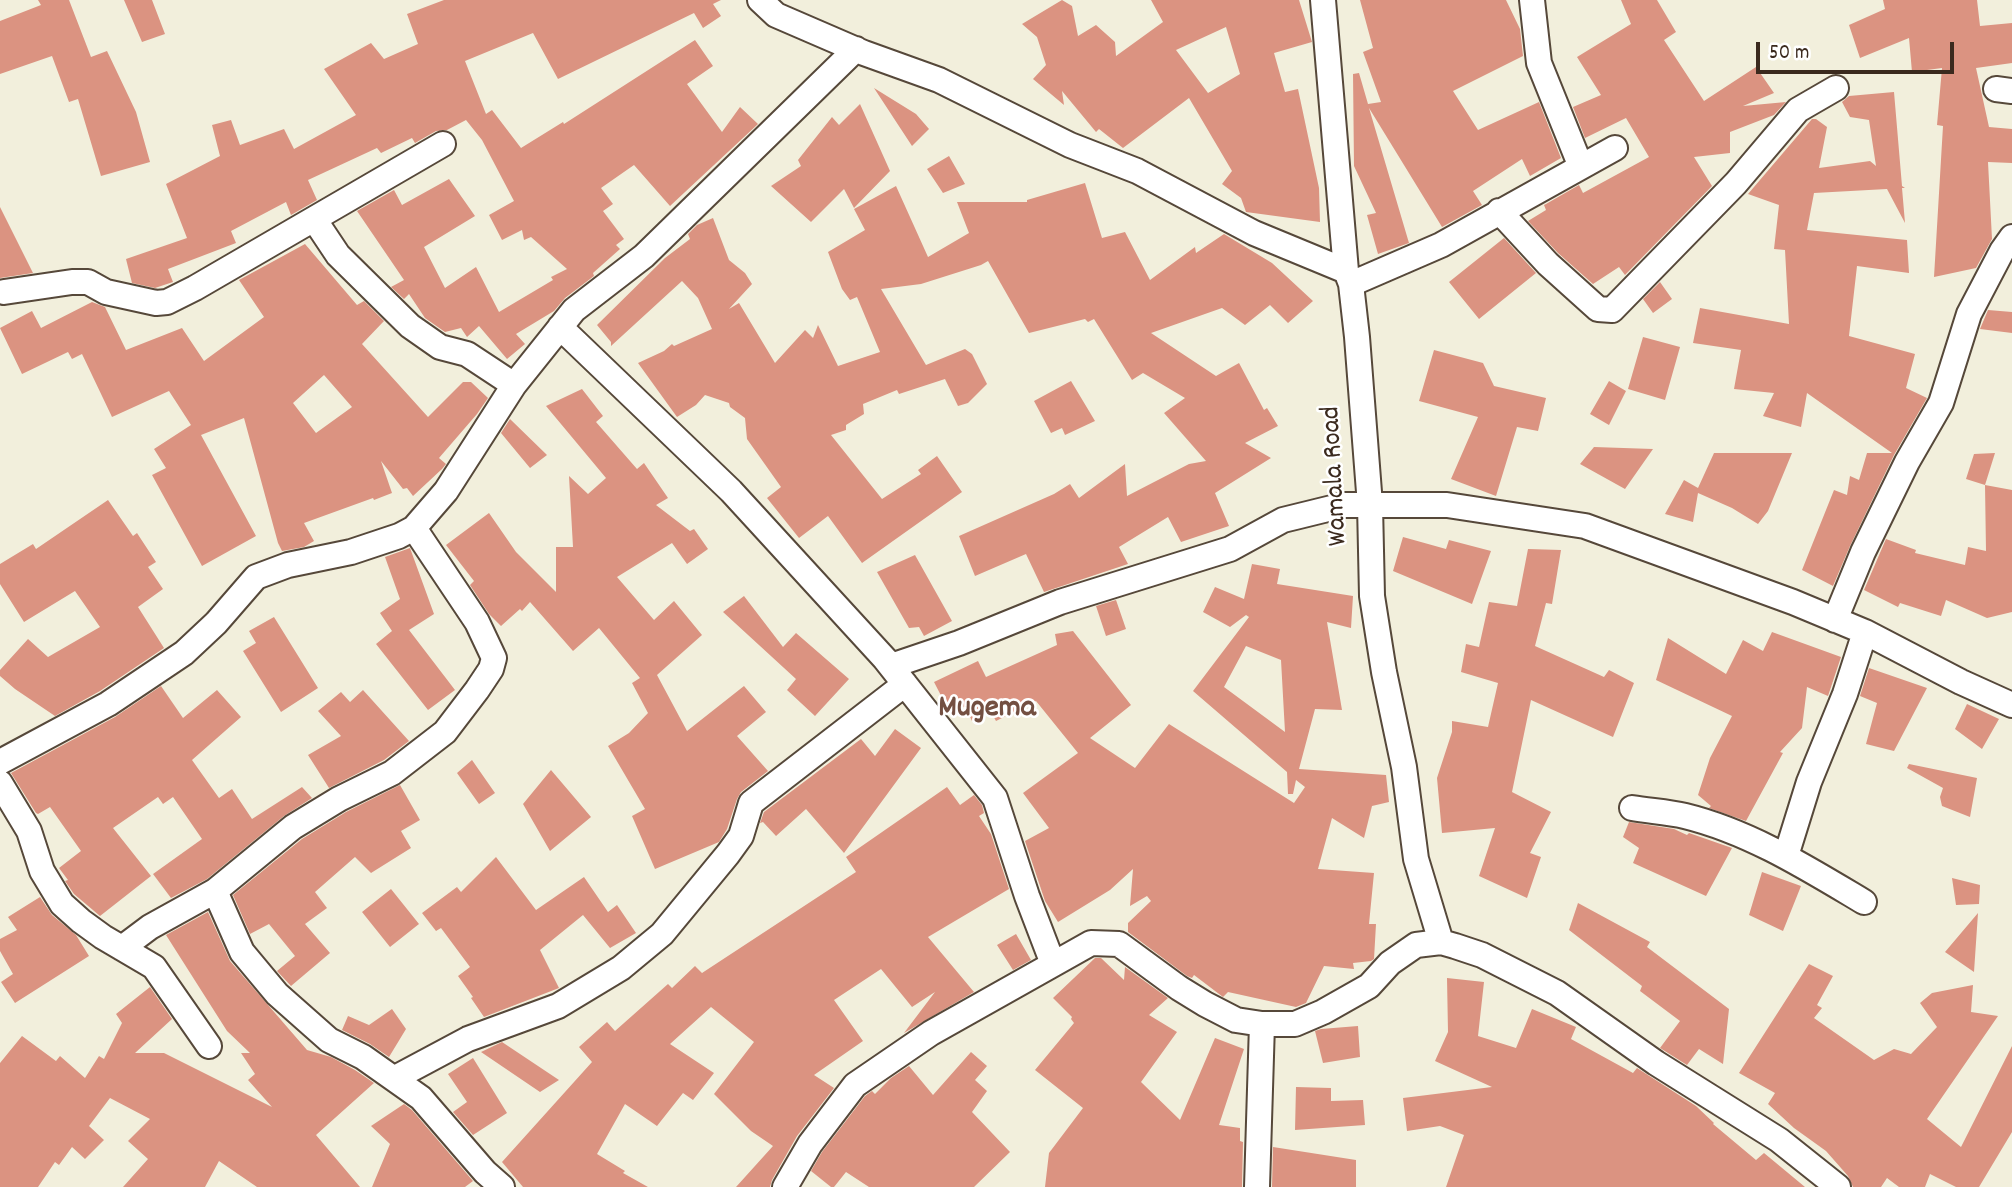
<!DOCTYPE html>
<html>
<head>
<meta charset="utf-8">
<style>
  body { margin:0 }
  #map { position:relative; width:2012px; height:1187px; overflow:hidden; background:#f2efdc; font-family:Dekko,sans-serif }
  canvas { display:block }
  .scale { position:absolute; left:1756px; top:42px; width:198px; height:32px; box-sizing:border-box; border:4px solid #3b2a1e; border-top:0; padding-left:9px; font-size:21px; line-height:24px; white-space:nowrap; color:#3b2a1e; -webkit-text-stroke:5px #fff; paint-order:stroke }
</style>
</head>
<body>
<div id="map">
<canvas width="2012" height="1187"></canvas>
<div class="scale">50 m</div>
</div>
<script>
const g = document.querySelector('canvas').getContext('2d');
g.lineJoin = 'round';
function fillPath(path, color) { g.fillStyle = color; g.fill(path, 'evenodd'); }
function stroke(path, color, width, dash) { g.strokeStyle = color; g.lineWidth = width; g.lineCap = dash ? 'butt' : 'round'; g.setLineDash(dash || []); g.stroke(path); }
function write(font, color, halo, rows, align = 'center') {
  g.font = font + ' Dekko,sans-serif'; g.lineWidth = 5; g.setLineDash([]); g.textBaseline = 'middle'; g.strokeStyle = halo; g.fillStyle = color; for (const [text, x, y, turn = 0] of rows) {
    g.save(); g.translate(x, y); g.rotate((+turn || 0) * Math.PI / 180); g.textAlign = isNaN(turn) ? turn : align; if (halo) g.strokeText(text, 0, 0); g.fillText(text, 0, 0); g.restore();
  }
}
const building = new Path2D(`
  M38,0H69L91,57L107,51L136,112L150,162L101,176L78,99L69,102L52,56L0,74V21L41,5Z
  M124,0H152L165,34L142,42Z
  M444,0H721L713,4L721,16L703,28L694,13L558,79L533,33L465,61L486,114L492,110L521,148L563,122L564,124L695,40L713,66L687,84L722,132L740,107L758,124L670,206L634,165L601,188L613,204L603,211L624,239L616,245L620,249L593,273L594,276L565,298L554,311L516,334L525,344L507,359L479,326L467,337L461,328L445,332L425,318L409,294L404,299L391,287L404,280L357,211L394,190L402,205L449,179L475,216L424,247L445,288L476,267L499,312L553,280L551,277L567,269L531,237L524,240L522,230L502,240L489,215L514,201L482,140L466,120L447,130L436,131L415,143L412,138L381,153L377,148L308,180L317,200L291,215L286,202L231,231L236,243L168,269L173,282L155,288L132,283L126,259L187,238L166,184L220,156L212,125L231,120L240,145L284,129L294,149L356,115L324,69L371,43L384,59L418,44L407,14Z
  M1062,0L1072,6L1078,36L1096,25L1115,42L1116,56L1163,22L1151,0H1299L1312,42L1274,53L1285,92L1298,89L1319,188L1320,222L1246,212L1241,198L1222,184L1232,171L1189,98L1123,148L1099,129L1096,132L1062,91L1064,105L1033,79L1046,65L1037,37L1022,24ZM1226,27L1240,74L1208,93L1176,50Z
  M1360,0H1506L1520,29L1523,56L1453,91L1478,130L1539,102L1561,158L1530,176L1522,159L1473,191L1482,205L1442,227L1369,108L1409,243L1378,254L1367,215L1376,213L1354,166L1353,74L1359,73L1368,104L1381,102L1363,52L1373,48Z
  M1621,0H1657L1676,32L1664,40L1704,101L1756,67L1774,93L1743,106L1786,102L1774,115L1730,132V153L1694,157L1712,186L1625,275L1619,267L1593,284L1558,253L1528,221L1546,210L1544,205L1546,204L1579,185L1583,193L1649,157L1626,118L1585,138L1573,107L1601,95L1577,57L1631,24Z
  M1883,0H1977L1980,26L2012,23V63L1976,68L1989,127L2012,129V163L1988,162L1992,239L1976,268L1934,277L1943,126L1937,125L1942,68L1912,72L1909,38L1860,58L1849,25L1885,9Z
  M874,88L916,114L929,129L912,146Z
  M1894,92L1902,186L1905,188H1902L1905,223L1887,189L1814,193L1807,230L1907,240L1909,273L1857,266L1849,336L1915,354L1906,388L1927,398L1894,455L1850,546L1833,586L1802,570L1834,490L1847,495L1850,476L1859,480L1867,453H1892L1807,393L1801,427L1763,416L1774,393L1734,389L1741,350L1693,343L1700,308L1789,324L1785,250L1774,249L1779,205L1748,194L1812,119H1816L1827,127L1819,168L1870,161L1876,166L1869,120L1850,117L1842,102L1849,96Z
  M860,104L890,171L854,208L844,189L811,222L771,186L801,166L798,160L832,117L839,125Z
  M949,156L965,184L943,193L927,169Z
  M1085,183L1102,238L1125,232L1150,280L1195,247L1196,253L1224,234L1272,263L1313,301L1288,323L1270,305L1245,325L1222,308L1151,333L1216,376L1239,363L1264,410L1267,408L1278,426L1245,443L1271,458L1215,493L1229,526L1181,542L1168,517L1119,547L1128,564L1044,592L1026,554L975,576L959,536L1054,494L1070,484L1079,498L1125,464L1127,496L1189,464L1206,461L1164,413L1185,398L1143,373L1132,380L1094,319L1088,322L1085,319L1029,333L988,261L981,265L921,284L881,289L926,365L965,349L972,354L987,384L968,403L958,406L945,379L899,394L897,390L863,404L864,414L846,425V430L831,435L882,499L921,474L918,470L937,456L962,492L862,563L828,516L799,538L767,498L781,487L747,439L745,418L730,407L729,403L705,395L696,405L677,417L638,363L664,351L672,344L674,346L712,329L698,298L682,281L611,346V342L597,325L665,258L690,239L688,234L697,225L713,218L729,260L745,273L752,284L729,309L739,303L775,363L805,330L813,338L818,325L838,366L880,352L857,297L850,300L842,289L828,252L865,230L854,209L896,186L928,257L969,233L957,202H1027V200Z
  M0,207L33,273L0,278Z
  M1504,238L1536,273L1479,319L1449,282Z
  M305,244L357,305L364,301L384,321L362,344L428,417L463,382H471L488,398L477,414L439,458L446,464L442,469L413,496L407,488L403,489L381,461L392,493L374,500L373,498L304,523L314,541L304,547L282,551L278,543L244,418L201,435L256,536L202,566L152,475L166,468L154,449L191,425L169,391L112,417L82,354L72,359L68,352L22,374L0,328L32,311L41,328L92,302L105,307L126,350L182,328L204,361L264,317L239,280ZM324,375L352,407L316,433L293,403Z
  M1660,282L1672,299L1653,313L1643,299Z
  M1988,310L2012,312V333L1980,329Z
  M1643,337L1680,347L1665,400L1628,389Z
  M1434,350L1483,363L1494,386L1546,398L1538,431L1517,427L1496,496L1451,479L1478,417L1419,401Z
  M1071,381L1095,421L1065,435L1062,428L1051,433L1034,401Z
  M1609,381L1626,391L1609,425L1590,414Z
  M582,389L603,416L596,422L637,469L644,463L668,498L656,505L690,531L694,529L708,549L687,564L672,543L617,577L654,620L674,601L702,635L657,675L687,731L744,686L766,712L737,736L768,771L741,792L737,799L727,829L719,842L655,869L632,816L645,809L608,746L629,733L648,713L632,683L640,678L599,628L573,651L530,602L522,611L520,609L501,626L489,614L470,585L474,581L446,545L489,513L516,552L556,592V547H573L569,476L588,494L606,478L546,406Z
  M510,419L547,455L530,468L501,433Z
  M1594,447L1653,449L1625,489L1580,464Z
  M1714,453H1792L1768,511L1758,524L1732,508L1698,493L1693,522L1665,514L1684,480L1698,488Z
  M1995,453L1985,485L1966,479L1974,454Z
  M1985,485L2012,490V612L1987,618L1946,600L1941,616L1900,603L1898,607L1864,590L1886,539L1916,550L1915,553L1965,565L1968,547L1986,551Z
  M108,500L133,536L137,533L156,562L148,567L163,589L138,607L164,648L100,691L55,716L15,689L0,676V670L28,639L48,657L100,627L75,591L24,622L0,584V564L33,544L36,549Z
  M1403,537L1446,549L1449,540L1491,551L1472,604L1393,571Z
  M410,548L434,614L409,630L455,690L428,710L376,644L392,631L380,613L400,599L385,557Z
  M1528,549L1561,550L1552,604L1546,603L1535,646L1604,677L1609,670L1634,683L1613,737L1531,700L1512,792L1551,812L1530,853L1541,857L1527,898L1479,876L1495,828L1442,833L1437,778L1452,732V721L1488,727L1498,683L1461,672L1466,644L1479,647L1489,602L1517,606Z
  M915,555L952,621L924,636L919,627L909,628L877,572Z
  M1252,564L1280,569L1277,584L1353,596L1351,628L1327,622L1342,710L1315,709L1299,769L1386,775L1389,802L1372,806L1364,838L1332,818L1318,869L1374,873L1369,924H1376L1374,959L1371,961L1353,963L1354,969L1324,966L1306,1003L1296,1007L1228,992L1223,997L1194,975L1192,978L1187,976L1128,932V923L1151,901L1147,896L1130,906L1133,869L1110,890L1058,922L1045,901L1025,841L1049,828L1023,793L1078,753L1036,701L996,721L991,712L972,721L965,706L950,713L934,682L978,661L986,677L1057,645L1055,634L1073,631L1131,705L1090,738L1135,768L1169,724L1294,803L1305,787L1296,780L1293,794H1288L1287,772L1193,691L1249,617L1246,615L1230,627L1203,612L1215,587L1244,599ZM1246,646L1281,660L1285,732L1224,687Z
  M744,596L783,647L796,633L849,679L815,716L787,690L796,679L723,612Z
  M1116,600L1126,629L1106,636L1096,606Z
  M274,617L318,688L281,712L243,651L256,643L249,631Z
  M1772,632L1841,657L1828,696L1807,687L1802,728L1780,752L1783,753L1746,821L1709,808L1711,806L1698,795L1710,758L1732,716L1656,680L1668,638L1726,674L1743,640L1763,651Z
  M1869,668L1927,688L1894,751L1866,744L1877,703L1860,696Z
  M161,686L183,718L217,690L241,717L192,760L219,798L232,789L252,819L302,787L312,798L284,816L207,879L171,898L153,874L202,839L173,797L163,804L158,797L113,828L151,876L100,916L74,894L65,881L68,880L59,868L81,851L50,807L38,814L36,813L11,773L115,717Z
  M363,690L409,741L384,760L329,788L308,755L341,736L318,711L341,692L350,702Z
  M1967,704L1999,719L1982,749L1955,729Z
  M895,729L921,748L844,853L806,809L776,836L763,822L760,823L764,812L861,739L875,756Z
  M472,760L495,793L479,804L457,773Z
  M1909,764L1977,778L1970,817L1942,806L1940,797L1943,788L1907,768Z
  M551,770L591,817L550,851L523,804Z
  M400,785L420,820L401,831L411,848L371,873L355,857L315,892L327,908L305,924L330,953L291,986L277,971L295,956L269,924L250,934L233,895L302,839L346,812Z
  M947,787L960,805L974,795L982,805L984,813L979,816L991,834L1009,889L928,937L974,992L904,1033L935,992L912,1007L881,969L834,1000L863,1041L814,1075L834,1088L797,1136L772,1180L770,1187H736L773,1146L751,1131L714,1094L754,1042L711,1007L670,1044L714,1073L693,1100L683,1093L657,1126L625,1104L597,1154L625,1171L623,1173L648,1187H523L502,1162L592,1062L579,1047L607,1022L615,1031L668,984L672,988L695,966L702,973L856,872L846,857Z
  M1629,822L1674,829L1687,835L1689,833L1732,848L1706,896L1633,863L1639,848L1623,837Z
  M496,857L536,910L584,877L608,912L617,905L636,933L610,948L583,915L540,950L559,988L484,1017L471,998L473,997L458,976L470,967L441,928L436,931L422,913L457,887L461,892Z
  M1762,872L1801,886L1783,931L1749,915Z
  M1952,878L1980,885L1979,904L1956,905Z
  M391,889L419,924L390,947L362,912Z
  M40,897L52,915L76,935L89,956L15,1003L1,982L13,974L0,951V939L17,930L8,917Z
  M1578,903L1650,942L1647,947L1729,1009L1723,1064L1699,1049L1687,1065L1660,1048L1680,1021L1640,991L1642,986L1569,930Z
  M208,912L230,961L307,1050L331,1057L355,1070L374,1083L316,1135L360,1187H257L219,1161L205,1187H123L148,1159L128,1141L150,1119L110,1098L89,1126L104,1140L85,1159L72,1147L59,1165L55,1162L38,1187H0V1063L22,1036L56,1061L60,1056L85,1078L99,1056L104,1059L122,1023L116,1014L150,987L172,1019L135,1053H164L272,1107L248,1080L255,1074L241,1053H250L227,1031L166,935Z
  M1978,913L1974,972L1945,952Z
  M1016,934L1031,960L1013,970L997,945Z
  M1095,958H1101L1124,980L1125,967L1168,998L1149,1015L1177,1032L1141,1082L1180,1120L1215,1038L1244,1049L1219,1125L1240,1128V1141L1243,1142L1242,1187H1045L1049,1153L1083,1108L1035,1070L1074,1023L1071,1019L1072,1017L1053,998Z
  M1809,964L1833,976L1817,1005L1822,1008L1814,1018L1874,1060L1894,1049L1911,1054L1937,1027L1920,1003L1932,993L1973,985L1971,1012L1998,1016L1927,1119L1961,1147L2012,1046V1132L1979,1187H1956L1930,1174L1925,1187H1899L1887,1178L1881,1187H1853L1848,1176L1826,1151L1794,1128L1768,1104L1775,1093L1739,1073Z
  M1447,978L1484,982L1478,1036L1516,1048L1532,1009L1576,1027L1571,1039L1633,1073L1637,1068L1696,1106L1714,1123L1713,1124L1756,1160L1764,1153L1805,1187H1446L1464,1135L1440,1126L1407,1131L1403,1098L1492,1087L1435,1061L1448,1032Z
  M392,1009L406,1029L389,1057L370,1044L342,1030L348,1016L369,1025Z
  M1358,1026L1360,1057L1323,1063L1315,1031L1321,1029Z
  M502,1042L559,1080L540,1092L481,1052Z
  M971,1052L987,1066L975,1080L987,1091L972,1112L1010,1152L974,1187H869L846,1172L834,1187H831L811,1171L822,1152L865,1096L872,1091L875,1094L891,1078L909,1066L933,1095Z
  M473,1058L507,1113L473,1135L453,1112L467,1102L448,1074Z
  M1296,1087L1331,1088V1101L1363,1100L1365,1125L1295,1130Z
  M404,1104L412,1110L473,1181L465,1187H372L390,1144L371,1126Z
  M1273,1147L1356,1160V1187H1272Z`);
const minor = new Path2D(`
  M760,0L776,15L864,53L939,80L1070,145L1137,171L1254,233L1346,271
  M1323,0L1346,271L1351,284L1357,337L1370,505L1372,596L1384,672L1404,767L1416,859L1441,942
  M1532,0L1539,63L1581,167
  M1996,89L2012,91
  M1499,211L1548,264L1598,309L1612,310L1736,183L1798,110L1836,88
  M314,219L338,255L410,326L440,347L467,354L514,385
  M1351,284L1441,245L1615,148
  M4,292L72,282H88L106,292L156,303L167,302L195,288L443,144
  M560,327L731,491L885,659L995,798L1027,896L1053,964
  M1835,620L1863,552L1907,462L1941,403L1969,314L2002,251L2012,237
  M891,666L959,643L1060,602L1230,549L1283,520L1344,505H1447L1585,526L1793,602L1865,632L1961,682L2012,705
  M0,762L108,704L184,653L216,623L256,577L288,565L351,552L399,536L414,528L446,491L514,385L574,310L644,256L856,49
  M0,783L29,831L42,871L62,904L81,921L103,937L154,967L209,1046
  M1632,808C1649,811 1668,812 1685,816C1750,832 1807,868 1864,902
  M1786,856L1809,782L1845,694L1865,632
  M215,891L242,952L277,994L329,1040L363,1057L421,1098L485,1172L502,1187
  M122,948L150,927L215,891L293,827L339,799L392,773L445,732L477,690L491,669L494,658L477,622L414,528
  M395,1078L468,1039L558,1006L621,968L662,934L728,854L741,836L751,803L905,684
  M785,1187L810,1144L855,1085L931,1033L1091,943L1119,944L1179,988L1205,1004L1236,1020L1262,1024H1295L1323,1012L1369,986L1390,963L1416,945L1441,942L1455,946L1482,955L1557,993L1656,1063L1779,1140L1838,1187
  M1257,1187L1262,1024`);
const streetNames = [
  ["Wamala Road",1337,476,-93]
];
const quarterNames = [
  ["Mugema",987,711]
];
fillPath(building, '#db9381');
stroke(minor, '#56483a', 28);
stroke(minor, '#fff', 24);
write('28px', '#3b2a1e', '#fff', streetNames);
write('bold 32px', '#734f41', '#fff', quarterNames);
</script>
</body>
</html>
